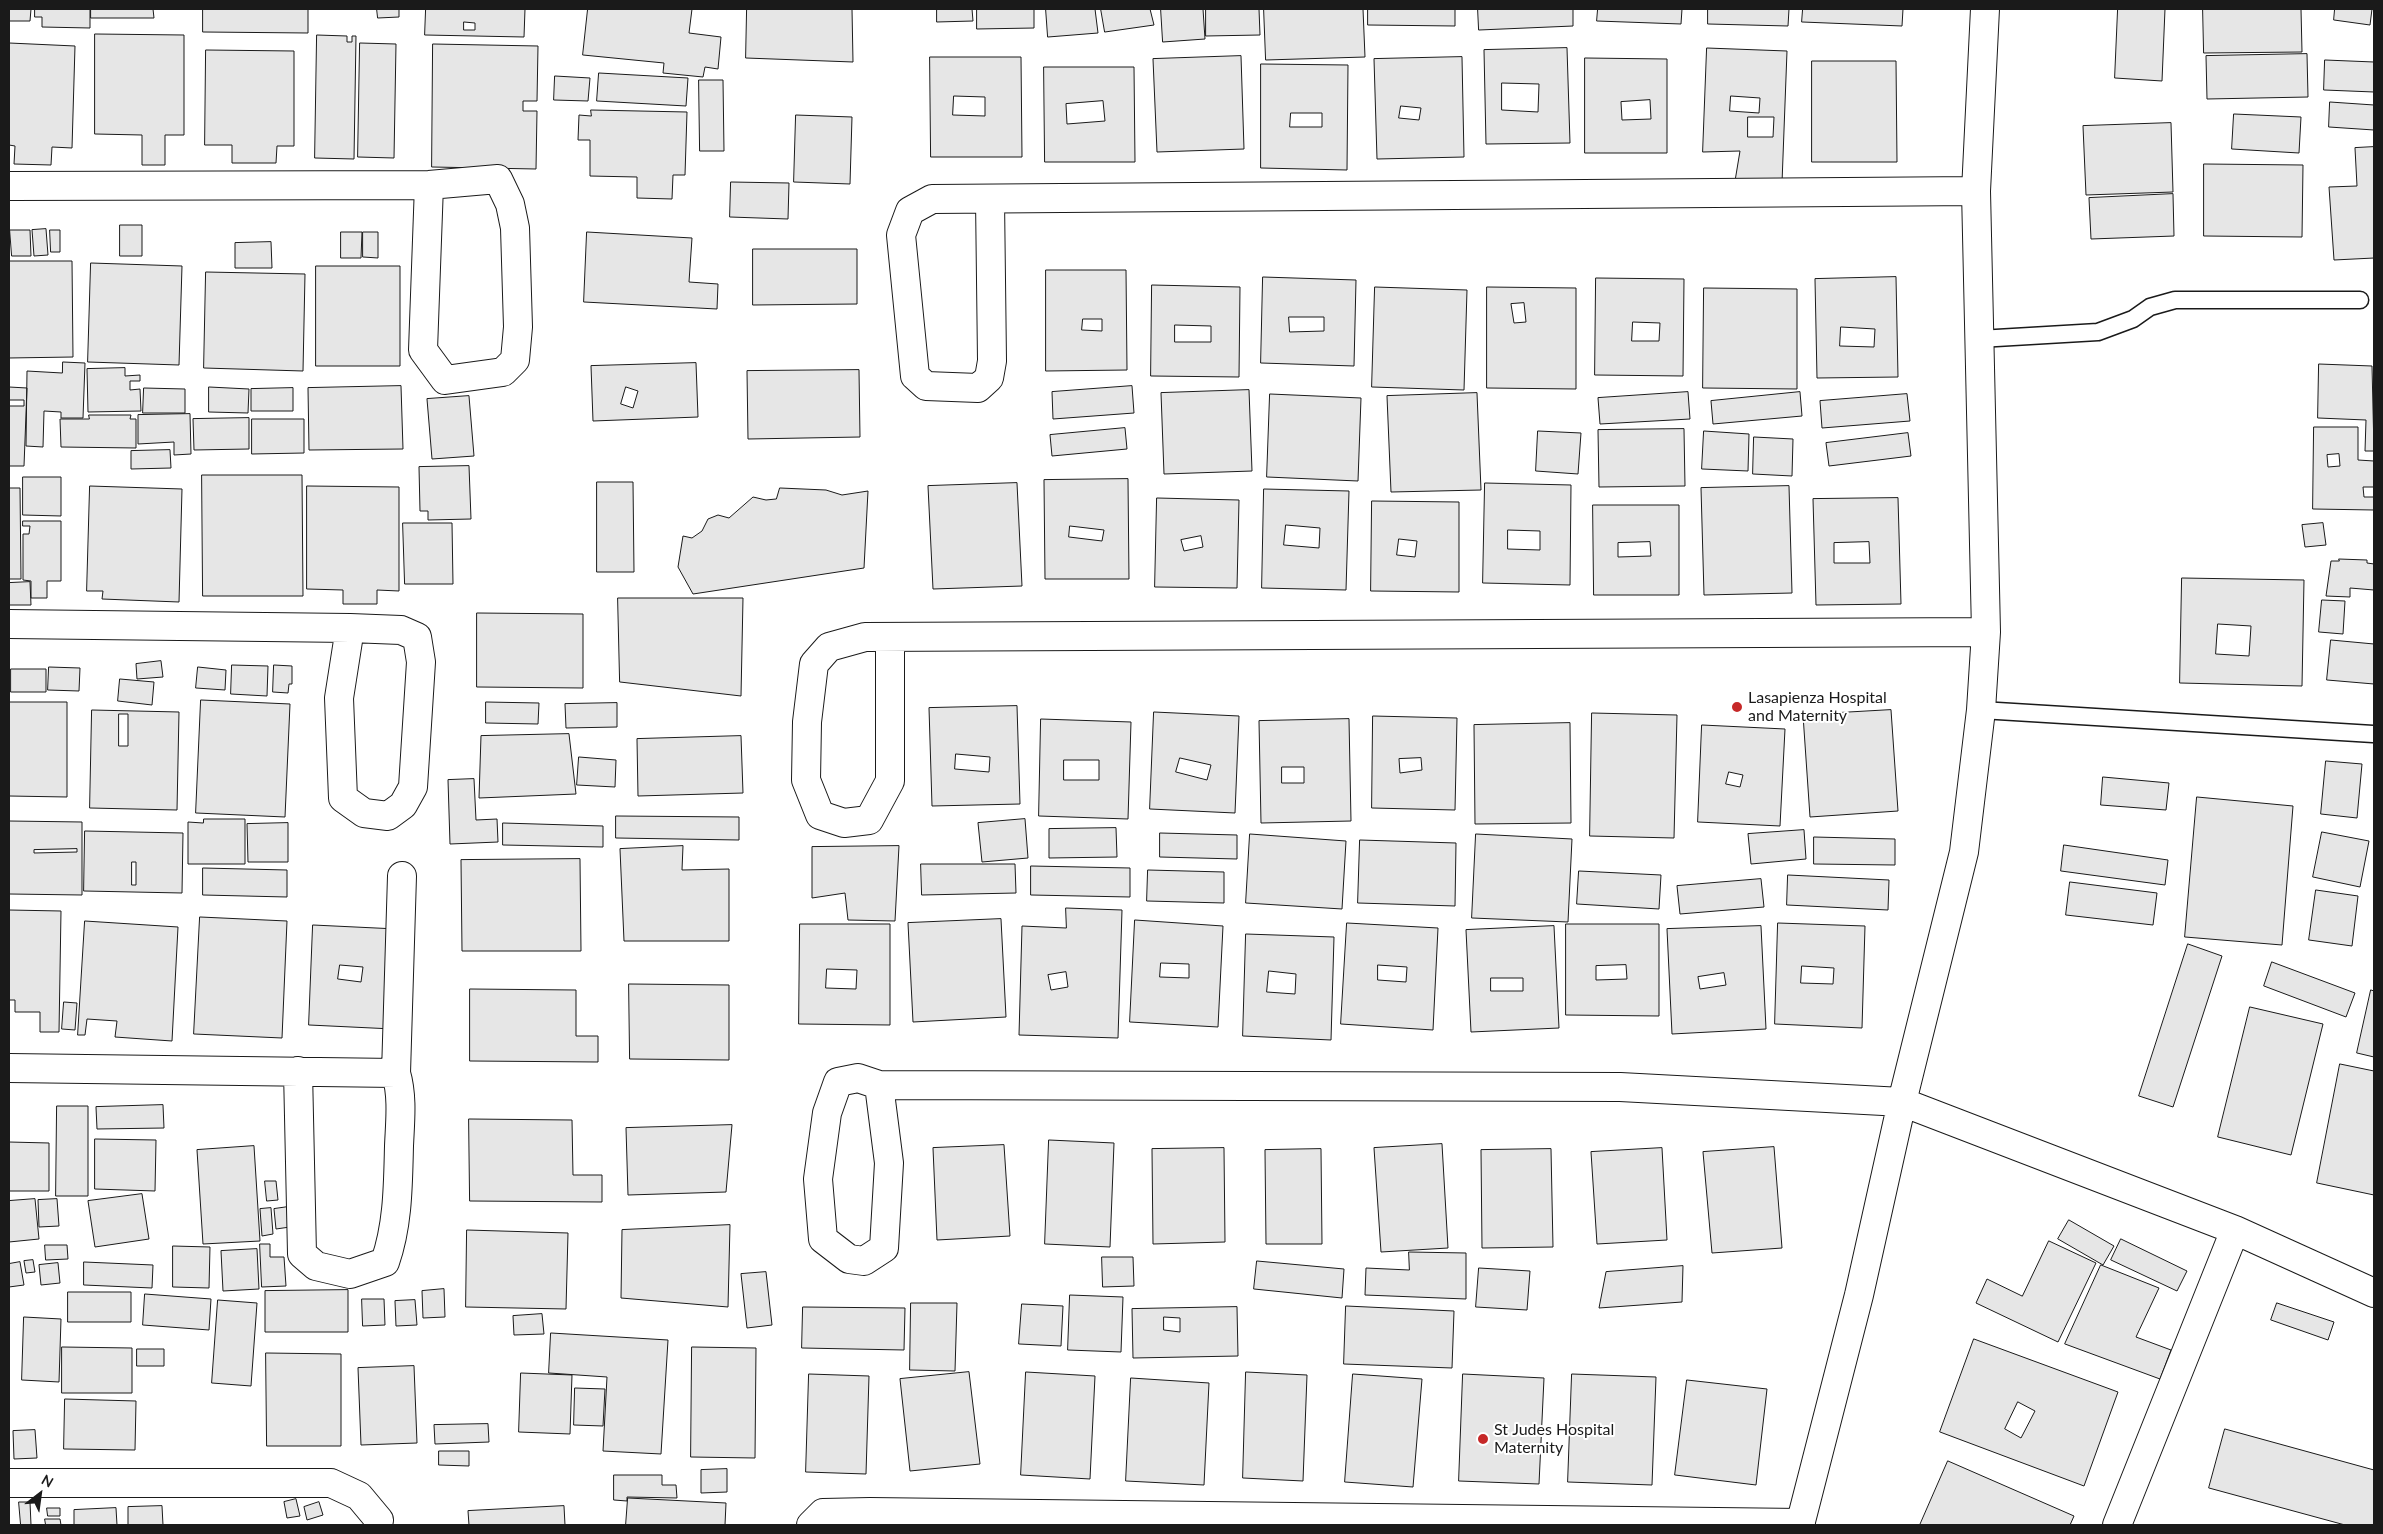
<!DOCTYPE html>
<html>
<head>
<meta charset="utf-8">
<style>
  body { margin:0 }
  #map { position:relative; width:2383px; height:1534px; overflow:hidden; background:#fff; font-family:Lato,sans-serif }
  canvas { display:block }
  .frame { position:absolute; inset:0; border:10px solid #1a1a1a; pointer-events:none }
  .north { position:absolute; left:15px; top:1469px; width:50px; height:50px; -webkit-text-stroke:4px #fff; paint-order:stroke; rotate:30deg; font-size:14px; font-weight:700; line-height:20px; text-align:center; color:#1a1a1a }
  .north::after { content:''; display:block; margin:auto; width:18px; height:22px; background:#1a1a1a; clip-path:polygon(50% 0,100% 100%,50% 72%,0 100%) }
</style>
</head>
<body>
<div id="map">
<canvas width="2383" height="1534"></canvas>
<div class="frame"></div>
<div class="north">N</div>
</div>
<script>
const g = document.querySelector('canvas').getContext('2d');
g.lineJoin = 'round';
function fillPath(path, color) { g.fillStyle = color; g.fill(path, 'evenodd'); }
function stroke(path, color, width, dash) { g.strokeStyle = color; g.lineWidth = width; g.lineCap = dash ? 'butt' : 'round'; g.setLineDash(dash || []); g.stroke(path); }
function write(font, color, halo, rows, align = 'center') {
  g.font = font + ' Lato,sans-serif'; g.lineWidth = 4; g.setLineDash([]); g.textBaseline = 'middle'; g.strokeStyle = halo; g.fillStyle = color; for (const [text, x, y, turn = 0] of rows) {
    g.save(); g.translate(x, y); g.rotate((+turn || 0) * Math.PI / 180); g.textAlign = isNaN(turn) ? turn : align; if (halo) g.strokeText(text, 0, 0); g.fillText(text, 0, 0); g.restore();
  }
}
const building = new Path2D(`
  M9,9H31L30,21H9Z
  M35,9H90V28L42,27V17H35Z
  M91,9H153L154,18H91Z
  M203,9H308V33L203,32Z
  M377,9H409H399V17L378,18Z
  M426,9H525L524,37L425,35ZM464,22L475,23V30H464Z
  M588,9H692L689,33L721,37L718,69L705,67L703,77L663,73L664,63L583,55Z
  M747,9H852L853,62L746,58Z
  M937,9H972L973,21L937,22Z
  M977,9H1034V28L977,29Z
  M1046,9H1095L1098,33L1048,37Z
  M1101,9H1150L1154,25L1105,32Z
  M1161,9H1203L1205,39L1163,42Z
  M1206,9H1259L1260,35L1206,36Z
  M1264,9H1363L1365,57L1266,60Z
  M1368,9H1455V26L1368,25Z
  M1478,9H1573V26L1479,30Z
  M1598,9H1682L1681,24L1597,21Z
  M1708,9H1789L1788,26L1708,24Z
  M1803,9H1903L1902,26L1802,22Z
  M2118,9H2165L2162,81L2115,78Z
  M2203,9H2301L2302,52L2204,53Z
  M2335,9H2372L2370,25L2334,20Z
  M95,34L184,35V135H165V165H142V135L95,134Z
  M317,35L347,36V42H352V36H356L354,159L315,158Z
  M9,43L75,46L72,148L52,147L51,165L14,164L15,146L9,145Z
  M360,43L396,44L394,158L358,157Z
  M433,44L538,46L537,101H523V111H537L536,169L432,167Z
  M1567,48L1570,143L1486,144L1484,50ZM1502,83L1539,84L1538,112L1502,110Z
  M1707,48L1787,51L1782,183L1735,181L1740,151L1703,152ZM1731,96L1760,98L1759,113L1730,111ZM1748,117H1774L1773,137H1748Z
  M206,50L294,51V146H277L276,163H232V145H205Z
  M2307,54L2308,97L2207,99L2206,56Z
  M1241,56L1244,149L1157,152L1153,59Z
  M930,57H1021L1022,157H931ZM954,96L985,97V116L953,115Z
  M1462,57L1464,157L1377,159L1374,59ZM1401,106L1421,108L1419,120L1399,118Z
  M1585,58L1667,59V153H1585ZM1650,100L1651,119L1622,120L1621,102Z
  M2325,60L2374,62V92L2324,90Z
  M1812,61H1896L1897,162H1812Z
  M1261,64L1348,65L1347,170L1261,168ZM1291,113H1322V127H1290Z
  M1044,67H1134L1135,162H1045ZM1103,101L1105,121L1067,124L1066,104Z
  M599,73L688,78L686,106L597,101Z
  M555,76L590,78L588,101L554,100Z
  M699,80H723L724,151H700Z
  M2330,102L2374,105V130L2329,127Z
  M591,110L687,112L685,175H673L672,199L637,198V177L590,176V140H578L579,115L591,116Z
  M2234,114L2301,117L2299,153L2232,149Z
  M796,115L852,117L850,184L794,182Z
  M2171,123L2173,192L2086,195L2083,126Z
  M2374,147V258L2334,260L2329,187L2357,186L2355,148Z
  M2204,164L2303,165L2302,237L2204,236Z
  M731,182L789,183L788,219L730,217Z
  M2173,194L2174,236L2091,239L2089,198Z
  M120,225H142V256H120Z
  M46,229L48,255L34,256L32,230Z
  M10,230H30L31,256H12Z
  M50,230H60V252H51Z
  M341,232H362L361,258H341Z
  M363,232H378V258L363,257Z
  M587,232L692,238L689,282L718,284L717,309L584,302Z
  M271,242L272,268H235V243Z
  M753,249H857V304L753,305Z
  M9,261H72L73,357L9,358Z
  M91,263L182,266L179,365L88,362Z
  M316,266H400V366H316Z
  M1046,270H1126L1127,370L1046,371ZM1083,319H1102V331L1082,330Z
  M206,272L305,274L303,371L204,368Z
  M1263,277L1356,280L1354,366L1261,363ZM1289,317H1324V331L1290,332Z
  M1896,277L1898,377L1817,378L1815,279ZM1841,327L1875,329L1874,347L1840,346Z
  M1596,278L1684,279L1683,376L1595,375ZM1633,322L1660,323L1659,341H1632Z
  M1152,285L1240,287L1239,377L1151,376ZM1175,325L1211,326V342H1175Z
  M1375,287L1467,290L1464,390L1372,387Z
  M1487,287L1576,288V389L1487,388ZM1524,303L1526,322L1514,323L1511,304Z
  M1704,288L1797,289V389L1703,388Z
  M63,362L85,363L83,418H61V412L44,411L43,447L26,446L27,371L62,373Z
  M696,363L698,417L593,421L591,366ZM626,387L638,391L633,408L621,404Z
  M2319,364L2372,366L2374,451H2365L2366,420L2318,418Z
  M125,368V376L140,375V381H130V390L140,389L141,411L88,412L87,369Z
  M859,370L860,437L748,439L747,371Z
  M401,386L403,449L309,450L308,388Z
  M1132,386L1134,413L1053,419L1052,392Z
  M9,387L27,388L24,466H9V406H24V400H9Z
  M209,387L249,389L248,413L209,412Z
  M144,388L185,389V413H143Z
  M293,388V411H251V389Z
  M1249,390L1252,471L1164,474L1161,393Z
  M1688,392L1690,419L1600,424L1598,398Z
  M1800,392L1802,416L1713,424L1711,401Z
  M1477,393L1481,490L1391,492L1387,396Z
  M1270,394L1361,398L1358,481L1267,477Z
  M1907,394L1910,421L1822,428L1820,401Z
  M469,396L474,456L432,459L427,399Z
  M190,414L191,454L174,455V442L138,444V415Z
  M89,415H131L130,419H136V448L61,447L60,419H89Z
  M249,418V449L194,450L193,419Z
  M252,419H304V453L252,454Z
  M2314,427H2358V460L2374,461V487H2363L2364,497H2374V510L2313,509ZM2339,454L2340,466L2328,467L2327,455Z
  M1125,428L1127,449L1052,456L1050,435Z
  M1684,429L1685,486L1599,487L1598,430Z
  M1538,431L1581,433L1578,474L1536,471Z
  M1704,431L1749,434L1748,471L1702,469Z
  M1908,433L1911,456L1829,466L1826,443Z
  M1754,437L1793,439L1792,476L1753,474Z
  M170,450L171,468L131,469V451Z
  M469,466L471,519L428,520V511H420L419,467Z
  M202,475H302L303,596H203Z
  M23,477H61V516L23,515Z
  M1128,479L1129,579H1045L1044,480ZM1070,526L1104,530L1102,541L1069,537Z
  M597,482H633L634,572H597Z
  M1017,483L1022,586L933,589L928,486Z
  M1485,483L1571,485L1570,585L1483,583ZM1508,530L1540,531V550L1508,549Z
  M90,486L182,489L179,602L102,599L103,591H87Z
  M307,486L399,487V591L377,590V604H343V590L307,589Z
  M1789,486L1792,593L1704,595L1701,488Z
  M9,488H20L21,579H9Z
  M780,488L826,490L842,495L868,491L864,568L693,594L678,567L683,536L692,538L702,531L708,519L718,515L729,518L753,497L766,500L776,499Z
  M1264,489L1349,491L1346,590L1262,588ZM1286,525L1320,528L1319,548L1284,545Z
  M1157,498L1239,500L1237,588L1155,587ZM1201,536L1203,547L1184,551L1181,540Z
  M1898,498L1901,604L1816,605L1813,499ZM1869,542L1870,563H1834V543Z
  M1372,501L1459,502V592L1371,591ZM1399,539L1417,541L1415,557L1397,555Z
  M1593,505H1679V595H1594ZM1650,542L1651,556L1618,557V543Z
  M23,521H61V581H47V598H31V581L23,580V534H29L30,526H23Z
  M403,523H452L453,584H405Z
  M2323,523L2326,545L2305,547L2302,525Z
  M2339,559L2367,560V563L2374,564V590L2350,588V597L2326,596L2331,561H2339Z
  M2182,578L2304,580L2302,686L2180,683ZM2218,624L2251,626L2249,656L2216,654Z
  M30,582L31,605H9V583Z
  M618,598H743L741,696L620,682Z
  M2322,600L2345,601L2343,634L2319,632Z
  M477,613L583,614V688L477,687Z
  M2331,640L2374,644V684L2327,680Z
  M161,661L163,677L137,679L136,664Z
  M232,665L268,666L267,696L231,694Z
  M274,665L292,666V684H289L288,693L273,692Z
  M49,667L80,668L79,691L48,690Z
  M198,667L226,670L225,690L196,688Z
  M11,669H46V692H11Z
  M120,679L154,682L152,705L118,701Z
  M201,700L290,704L285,817L196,813Z
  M9,702H67V797L9,796Z
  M486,702L539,703L538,724L486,723Z
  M617,703V727L566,728L565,704Z
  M1017,706L1020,804L932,806L929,708ZM956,754L990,757L989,772L955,769Z
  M92,710L179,712L177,810L90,808ZM119,714H128V746H119Z
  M1891,710L1898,811L1810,817L1803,715Z
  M1154,712L1239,716L1235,813L1150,809ZM1180,758L1211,765L1207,780L1176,772Z
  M1592,713L1677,715L1674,838L1590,836Z
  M1373,716L1457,718L1455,810L1372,808ZM1421,758L1422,770L1400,773L1399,759Z
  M1041,719L1131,722L1128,819L1039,816ZM1064,760H1099V780H1064Z
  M1349,719L1351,821L1261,823L1259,721ZM1282,767H1304V783H1282Z
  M1570,723L1571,823L1475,824L1474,725Z
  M1702,725L1785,729L1780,826L1698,822ZM1729,772L1743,775L1740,787L1726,784Z
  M569,734L576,794L479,798L481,736Z
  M741,736L743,793L638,796L637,739Z
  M579,757L616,760L615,787L577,785Z
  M2326,761L2362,764L2357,818L2321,814Z
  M2103,777L2169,783L2166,810L2101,805Z
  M474,779L476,820L497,819L498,842L450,844L448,780Z
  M2197,797L2293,806L2282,945L2185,937Z
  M616,816L739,817V840L616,838Z
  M204,819H245V864H188V822L203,823Z
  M1025,819L1028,858L982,862L978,823Z
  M9,821L82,822V895L9,894ZM77,849V852L34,853V850Z
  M288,823V862H248L247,824Z
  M503,823L603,826V847L503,845Z
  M1116,828L1117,857L1049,858V829Z
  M1804,830L1806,859L1751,864L1748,834Z
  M85,831L183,833L182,893L84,891ZM132,862H136V885H132Z
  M2322,832L2369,841L2360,887L2313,877Z
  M1160,833L1237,835V859L1160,857Z
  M1250,834L1346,841L1342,909L1246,903Z
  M1476,834L1572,839L1568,922L1472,918Z
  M1814,837L1895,839V865L1814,864Z
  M1360,840L1456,843L1455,906L1358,903Z
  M2064,845L2168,860L2165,885L2061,871Z
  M683,846L682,870L729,869V941H624L620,849Z
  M899,846L895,921L848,920L845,893L812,898V847Z
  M580,859L581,951H462L461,860Z
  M921,864H1015L1016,893L922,895Z
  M1031,866L1130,868V897L1031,895Z
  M203,868L287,870V897L203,895Z
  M1148,870L1224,872V903L1147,901Z
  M1579,871L1661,875L1659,909L1577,904Z
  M1788,875L1889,880L1888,910L1787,905Z
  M1761,879L1764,907L1680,914L1677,886Z
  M2070,882L2157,893L2153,925L2066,915Z
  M2316,890L2358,896L2352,946L2309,940Z
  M1066,908L1122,910L1118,1038L1019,1035L1022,926L1066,928ZM1066,972L1068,987L1051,990L1048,975Z
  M9,910L61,911L59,1032H40V1012H15V1000H9Z
  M200,917L287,921L282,1038L194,1034Z
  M1001,919L1006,1017L913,1022L908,923Z
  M1135,920L1223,926L1218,1027L1130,1022ZM1161,963L1189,964V978L1160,977Z
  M85,921L178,927L172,1041L115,1037L117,1021L87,1019L85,1035H78Z
  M1347,923L1438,928L1433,1030L1341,1024ZM1378,965L1407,967L1406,982L1378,980Z
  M1778,923L1865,926L1862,1028L1775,1024ZM1802,966L1834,968L1833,984L1801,983Z
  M800,924H890V1025L799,1024ZM827,969L857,970L856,989L826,988Z
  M1566,924H1659V1016L1566,1015ZM1626,965L1627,979L1596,980V966Z
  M313,925L397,929L393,1029L309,1025ZM340,965L363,967L361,982L338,979Z
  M1554,926L1559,1028L1471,1032L1466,930ZM1491,978H1523V991H1491Z
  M1761,926L1766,1029L1672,1034L1667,929ZM1724,973L1726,985L1700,989L1698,977Z
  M1246,934L1334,937L1331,1040L1243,1036ZM1269,971L1296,974L1295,994L1267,992Z
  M2188,944L2222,956L2173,1107L2139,1096Z
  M2272,962L2355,993L2346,1017L2264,986Z
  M629,984L729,985V1060L630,1059Z
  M470,989L576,990V1036H598V1062L470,1061Z
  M2371,990L2374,991V1057L2357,1053Z
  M64,1002L77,1003L75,1030L62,1029Z
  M2250,1007L2323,1024L2291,1155L2218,1137Z
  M2340,1064L2374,1071V1195L2317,1183Z
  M163,1105L164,1128L97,1129L96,1107Z
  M57,1106H88V1196H56Z
  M469,1119L572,1120L573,1175H602V1202L470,1201Z
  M732,1125L726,1192L628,1195L626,1128Z
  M95,1139L156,1140L155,1191L95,1189Z
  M1049,1140L1114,1143L1110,1247L1045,1244Z
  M9,1142L49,1143V1191H9Z
  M1442,1144L1448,1248L1381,1252L1374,1148Z
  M1004,1145L1010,1236L937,1240L933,1148Z
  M254,1146L260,1241L203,1244L197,1150Z
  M1774,1147L1782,1248L1712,1253L1703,1152Z
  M1224,1148L1225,1242L1153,1244L1152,1149Z
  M1662,1148L1667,1240L1597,1244L1591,1152Z
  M1321,1149L1322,1244H1266L1265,1150Z
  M1551,1149L1553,1247L1482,1248L1481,1150Z
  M265,1181H276L278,1200L267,1201Z
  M142,1194L149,1239L95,1247L88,1201Z
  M35,1199L39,1239L9,1242V1201Z
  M57,1199L59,1226L39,1227L38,1200Z
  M288,1207L290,1227L276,1229L274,1209Z
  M271,1208L273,1234L262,1236L260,1209Z
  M2069,1220L2114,1246L2103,1265L2058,1239Z
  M730,1225L728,1307L621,1298L622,1230Z
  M467,1230L568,1233L566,1309L466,1307Z
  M2121,1239L2187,1271L2177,1291L2111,1260Z
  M2049,1241L2096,1263L2058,1342L1976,1303L1987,1279L2022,1296Z
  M260,1244H270V1257H284L286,1286L262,1287Z
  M45,1245H67L68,1259L46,1260Z
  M173,1246L210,1247L209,1288L173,1287Z
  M257,1249L259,1289L223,1291L221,1251Z
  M1409,1252L1466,1253V1299L1365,1295L1366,1268L1409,1270Z
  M1102,1257H1133L1134,1286L1103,1287Z
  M33,1260L35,1272L26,1273L24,1261Z
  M1257,1261L1344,1269L1342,1298L1254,1289Z
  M20,1262L24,1285L9,1287V1264Z
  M84,1262L153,1265L152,1288L84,1285Z
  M58,1263L60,1283L41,1285L39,1265Z
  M2101,1265L2159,1288L2136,1337L2171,1350L2160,1379L2065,1344Z
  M1683,1266L1682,1302L1599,1308L1606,1272Z
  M1479,1268L1530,1271L1527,1310L1476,1307Z
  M766,1272L772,1325L747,1328L741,1274Z
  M444,1289L445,1317L423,1318L422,1291Z
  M348,1290V1332H265V1291Z
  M68,1292H131V1322H68Z
  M145,1294L211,1299L209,1330L143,1325Z
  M1070,1295L1123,1297L1121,1352L1068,1350Z
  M362,1299H384L385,1325L363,1326Z
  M218,1300L257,1303L251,1386L212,1383Z
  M415,1300L417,1325L396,1326L395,1301Z
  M911,1303H957L955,1371L910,1370Z
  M2277,1303L2334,1322L2328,1340L2271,1320Z
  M1022,1304L1063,1306L1061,1346L1019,1344Z
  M1346,1306L1454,1311L1452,1368L1344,1364Z
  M803,1307L905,1308L904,1350L802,1348Z
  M1237,1307L1238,1356L1133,1358L1132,1309ZM1164,1317L1180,1318V1332L1164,1330Z
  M542,1314L544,1334L514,1335L513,1316Z
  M24,1317L61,1319L59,1382L22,1380Z
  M551,1333L668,1340L661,1454L603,1451L607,1377L549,1373Z
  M1974,1339L2118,1392L2084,1486L1940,1432ZM2018,1402L2035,1411L2021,1438L2005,1429Z
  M62,1347L132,1348V1393H62Z
  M692,1347L756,1348L755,1458L691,1457Z
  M137,1349H164V1366H137Z
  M266,1353L341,1354V1446H267Z
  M414,1366L417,1443L361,1445L358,1368Z
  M969,1372L980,1464L910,1471L900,1379Z
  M1026,1372L1095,1376L1090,1479L1021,1475Z
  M1246,1372L1307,1375L1303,1481L1243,1478Z
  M521,1373L572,1375L570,1434L519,1432Z
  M809,1374L869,1376L866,1474L806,1472Z
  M1353,1374L1422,1379L1413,1487L1345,1482Z
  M1463,1374L1544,1378L1539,1484L1459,1481Z
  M1572,1374L1656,1377L1652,1485L1568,1482Z
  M1131,1378L1209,1383L1204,1485L1126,1481Z
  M1687,1380L1767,1389L1756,1485L1675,1475Z
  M575,1388L605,1389L603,1426L574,1425Z
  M65,1399L136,1401L135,1450L64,1449Z
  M488,1424L489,1442L435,1444L434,1425Z
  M2225,1429L2374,1470V1525H2345L2209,1488Z
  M35,1430L37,1458L14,1459L13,1431Z
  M439,1451H469V1466L439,1465Z
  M1948,1461L2074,1516L2070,1525H1920Z
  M727,1469V1492L701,1493V1470Z
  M614,1475H662V1485H676L677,1498L627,1497V1501L614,1500Z
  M628,1498L726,1503L725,1525H626Z
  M296,1499L300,1516L287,1518L284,1502Z
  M19,1502H30L31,1525H21Z
  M319,1502L323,1515L307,1520L304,1507Z
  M162,1506L163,1525H128V1507Z
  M564,1506L565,1525H469L468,1511Z
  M47,1508H60V1516H48Z
  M116,1508L117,1525H74V1510Z
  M45,1519H60L61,1525H46Z`);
const lane = new Path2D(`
  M1979,339L2098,332L2133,319L2150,307L2175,300H2360
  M1981,710L2373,734`);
const street = new Path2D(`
  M9,186L429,185L498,179L510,204L515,228L518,327L515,360L503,372L445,380L423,350L429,185
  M990,199L992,361L989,378L978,388L926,386L915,376L901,235L910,211L932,199L1976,191
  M9,624L350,628L401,630L417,637L421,662L413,787L403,805L388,816L364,813L343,798L339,698L350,628
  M890,637V781L869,820L844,823L820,815L806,780L807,722L814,664L829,647L865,637L1986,632
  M9,1068L396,1073C403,1097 400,1122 399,1146C398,1185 398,1225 385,1262L350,1274L316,1266L302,1254L298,1071
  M396,1073L402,876
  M879,1085L889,1163L884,1248L864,1261L849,1259L823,1239L818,1179L827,1113L838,1082L858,1078L879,1085L1620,1087L1902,1102L2235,1230L2374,1293
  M9,1483H331L359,1496L379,1520L378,1525
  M811,1525L823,1513L870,1512L1801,1523
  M1800,1525L1859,1295L1902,1102L1964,852L1981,710L1986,632L1976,191L1985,9
  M2117,1525L2235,1230`);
const markers = [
  [1737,707,6,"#c62828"],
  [1483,1439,6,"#c62828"]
];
const poiNames = [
  ["Lasapienza Hospital",1748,698],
  ["and Maternity",1748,716],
  ["St Judes Hospital",1494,1430],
  ["Maternity",1494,1448]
];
fillPath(building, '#e6e6e6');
stroke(building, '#1a1a1a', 1);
stroke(lane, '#1a1a1a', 19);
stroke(street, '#1a1a1a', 30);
stroke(lane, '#fff', 16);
stroke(street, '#fff', 28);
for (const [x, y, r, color] of markers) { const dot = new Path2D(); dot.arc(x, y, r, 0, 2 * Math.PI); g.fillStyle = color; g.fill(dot); stroke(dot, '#fff', 2); }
write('16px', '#1a1a1a', '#fff', poiNames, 'left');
</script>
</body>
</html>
